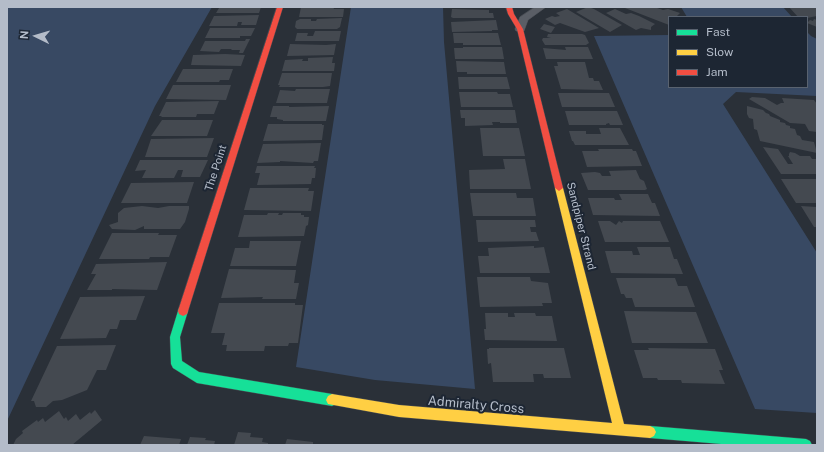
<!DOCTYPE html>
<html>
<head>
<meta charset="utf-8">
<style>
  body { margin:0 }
  #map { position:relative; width:824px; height:452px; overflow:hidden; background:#2a3038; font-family:"Public Sans",sans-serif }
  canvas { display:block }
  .frame { position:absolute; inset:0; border:8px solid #b4bcc9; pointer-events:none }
  .legend { position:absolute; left:668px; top:16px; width:140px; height:72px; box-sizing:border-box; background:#1d2633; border:1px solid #59626f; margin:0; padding:5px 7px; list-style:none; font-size:12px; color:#b4bcc9 }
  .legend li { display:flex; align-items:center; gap:8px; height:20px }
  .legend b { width:20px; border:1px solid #59626f }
  .north { position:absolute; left:16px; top:16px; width:40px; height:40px; -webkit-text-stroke:3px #1d2633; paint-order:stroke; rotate:275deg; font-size:11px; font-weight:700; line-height:16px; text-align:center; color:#b4bcc9 }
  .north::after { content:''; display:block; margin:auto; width:14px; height:18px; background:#b4bcc9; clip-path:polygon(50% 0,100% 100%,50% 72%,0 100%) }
</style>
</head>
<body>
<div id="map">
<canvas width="824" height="452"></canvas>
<div class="frame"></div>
<ul class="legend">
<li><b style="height:5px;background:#16e098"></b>Fast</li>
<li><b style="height:5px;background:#ffcf43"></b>Slow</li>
<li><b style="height:5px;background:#f24e42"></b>Jam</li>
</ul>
<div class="north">N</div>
</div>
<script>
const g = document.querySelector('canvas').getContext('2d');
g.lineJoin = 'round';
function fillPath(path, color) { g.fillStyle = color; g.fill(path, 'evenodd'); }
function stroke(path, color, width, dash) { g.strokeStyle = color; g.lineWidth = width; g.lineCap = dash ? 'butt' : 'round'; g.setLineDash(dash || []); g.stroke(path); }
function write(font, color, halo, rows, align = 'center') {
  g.font = font + ' "Public Sans",sans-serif'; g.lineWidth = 4; g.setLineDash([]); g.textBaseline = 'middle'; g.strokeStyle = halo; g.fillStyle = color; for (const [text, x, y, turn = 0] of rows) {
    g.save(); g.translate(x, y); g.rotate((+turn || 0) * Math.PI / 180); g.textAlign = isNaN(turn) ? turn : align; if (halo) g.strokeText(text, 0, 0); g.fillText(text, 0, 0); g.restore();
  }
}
const water = new Path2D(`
  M7,7H212L155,106L7,421Z
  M351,7H443L444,42L475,389L375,380L296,367Z
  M681,7H783L792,17H687Z
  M807,32L811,36L817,39V96L736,92L723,104L817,253V413L755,409L594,36L669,35V87H807Z`);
const building = new Path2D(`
  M222,7H261L259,13H216L219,8Z
  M301,7H333L334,9H344L343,17H299Z
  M588,7L594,9L622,25L610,32L576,12Z
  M627,7L647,8L654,7L663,10L668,9L680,13L676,17H669V25L625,8Z
  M789,7H817V16L807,18L798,17Z
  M452,9L489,10V13H493L494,18H453L451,17Z
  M567,9L599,28L585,32L560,23L555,25L545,19L552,16L555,17L560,16L556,13Z
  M615,9L626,14L631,13L639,16L655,24L651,27V30L641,28L636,30L606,13Z
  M259,15L256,25H241L242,22H238L237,26H209L214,16Z
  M342,18L340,27L337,29H297L295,27L296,21L300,19H311V21H316L317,19Z
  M814,19L817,20V27L807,23L810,20L813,21Z
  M496,20L498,30H492V31L452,32L451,22Z
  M544,24L555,27L551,33L540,29Z
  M210,28H255L251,36H240V38H205Z
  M315,31H341L339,41H295L297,33H308L307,36H313Z
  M453,33H498L501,45H463V43H454Z
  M548,34H582L585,35L589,43L586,45H545L542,40L543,38H551L547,37Z
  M246,39H250L243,53H239L240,50H231L232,49H221L219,52L200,51L205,41H245Z
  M290,44L326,45L336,44L334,55L287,56Z
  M463,47H502L504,59H455L454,48H463Z
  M565,47H588L593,59H546L543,48L566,50Z
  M225,54L245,55L241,66L191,65L193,55Z
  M333,57L332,63H335L334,71H282L285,60L303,59L302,61H308V58Z
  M456,61L504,62L506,74H467V72H457Z
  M557,62H585L589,78H593L594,81H599L603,90L561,89L554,66H558Z
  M183,69H233L229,80H220L219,82H176Z
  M282,73H332L330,86L323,87H279L280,85H278Z
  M458,77H507L510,89H459Z
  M173,85H231L226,100L166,99Z
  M296,89H330L327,103H276L280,90L295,91Z
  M459,92H497L498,94H510L513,107H461Z
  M558,93H609L615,107H562Z
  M752,97L765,98L777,105L781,103H784L782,98L814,100L817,104V132L809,131L805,124L790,123L749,99Z
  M219,101L214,114H197L196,117H161L162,116H159L166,102H168Z
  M273,106H289V107L329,106L326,121H283V120L277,119V117H270Z
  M747,106L763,110L766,113L769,114L770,116L780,120V122L785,123L786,125L790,126V128L795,129L797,135L800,136L802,140L814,142L817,153L760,141L757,130L754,129L753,119L749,118L747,114Z
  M460,110H515L517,123H500V122H492L493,125L465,126V118H461Z
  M565,111H617L623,125H610L609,123L606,124V125H569Z
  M162,120H213L207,136H151Z
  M268,124H322V125H324L322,140L263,141Z
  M480,128H519L525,156H483Z
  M599,128H620L629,145H575L573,141H572L569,131H586V134H601Z
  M214,138L207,157H145L151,139Z
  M321,143L318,161H314L313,163L280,161V162L257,163L263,144Z
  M763,147L778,149L788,164H793L788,156H789V154L790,152L795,153L800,156H810L812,159H817V174H781Z
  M598,149H632L633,151H636L642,166L587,167L582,151H599Z
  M503,159H525L531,189H470L469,170L505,169Z
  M140,160H208L200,177H181L183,170H178L174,178H142L146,170L135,171Z
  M257,166H315L314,168H316L315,178H312L311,184L257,185L260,173H255Z
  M636,170L640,179L644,181L647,189L645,190H588L581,173L595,172L600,173L602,176H611L609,171Z
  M781,179H817V203H796Z
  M194,182L187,203H121L131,183Z
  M250,188H309L308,191H314L311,211L244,210Z
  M470,193H516L517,198H533L536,216H473Z
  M619,194H648L652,203H655L660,216L593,215L588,198H614L615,200H622Z
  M142,206L158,208L169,206H189V209L185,222L180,229H144V226L135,230L112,229L109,225L118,222V213L124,208Z
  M801,206L817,207V227H814Z
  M268,213H279L278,215H282L283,213H301V215H304V217H309L308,225L306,226L304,236L238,237L244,215H267Z
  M476,220H535L536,227H530L531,232H536L539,241L478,242Z
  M598,221H610L616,225L619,221L622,223L623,221H660L669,242H605Z
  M112,233H159L158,235H177L169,257H150L149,259H99Z
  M250,241H301L296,266H230L235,248H249Z
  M534,246V248L544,247L550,273H480L478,256H489L488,248Z
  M637,247H670L674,259H677L683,274L611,273L605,251H632L633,255H640Z
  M167,262L157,290L112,289V290H87L96,274H91L96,264Z
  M229,269L296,270L294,283H299L296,299H262L263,297L221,298Z
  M477,277H530L531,281L548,283L552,303H542L543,306L480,307Z
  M616,278H675L678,286H687L695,307H635L632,298H626L624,294H621Z
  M145,296L136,320H120L117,329H110L106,338L60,339L80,297Z
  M219,303H295V305H303L298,343H289L288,346H265L264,351H226L227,345H222L225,333H211Z
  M624,311L696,312L708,343H632Z
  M485,313H508V317H515L514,313H535L536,316H552L557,341L485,340L484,329H486Z
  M116,345L106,370H97L87,390L62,400L53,401L46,407H36L34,401H31L57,346Z
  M489,348H564L571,378H544L543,374H533L534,382H493L491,363L488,364L487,349H489Z
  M648,348L715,349L723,370H719L725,384L682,383L681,380H658L657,378H643L634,350H649Z
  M95,410L102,420L72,445H13L16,439L23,433L22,431L37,420L38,422L43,418L45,422L59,411L64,419L66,417L68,421L76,414L80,420L90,412L91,414Z
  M238,432L251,433L250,437L263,438L262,442L268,443V445H234Z
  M144,436L181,439L179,445H140Z
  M190,437L206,438L205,440L215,441L214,445H187Z
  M287,439L313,442V445H285Z`);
const street = new Path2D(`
  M535,7H546L528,20L524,31H516L515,29L520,17Z`);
const fast = new Path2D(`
  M183,306L187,308L188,311L180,337L182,361L199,372L332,394L336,396L338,400L336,404L332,406L197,383L173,368L171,364L170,337L178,311L179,308Z
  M650,426L806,439L810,441L812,445H733L650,438L646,436L644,432L646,428Z`);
const slow = new Path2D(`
  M559,185L563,188L624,424L650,426L654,428L656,432L654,436L650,438L399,417L328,404L326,400L328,396L332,394L399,405L612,423L555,188Z`);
const jam = new Path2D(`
  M277,7H283L188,311L187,314L183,316L179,314L178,311Z
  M506,7H512L514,14L523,29L563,188L559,191L555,188L517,29L508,14Z`);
const streetNames = [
  ["The Point",216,168,-72],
  ["Sandpiper Strand",581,226,76]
];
const nearStreetnames = [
  ["Admiralty Cross",476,405,5]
];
fillPath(water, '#384963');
fillPath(building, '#444950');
stroke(street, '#484c53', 1);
stroke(fast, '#484c53', 1);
stroke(slow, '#484c53', 1);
stroke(jam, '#484c53', 1);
fillPath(street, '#5a5e66');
fillPath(fast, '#16e098');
fillPath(slow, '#ffcf43');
fillPath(jam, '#f24e42');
write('11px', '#b4bcc9', '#1d2633', streetNames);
write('13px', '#b4bcc9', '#1d2633', nearStreetnames);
</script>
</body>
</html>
